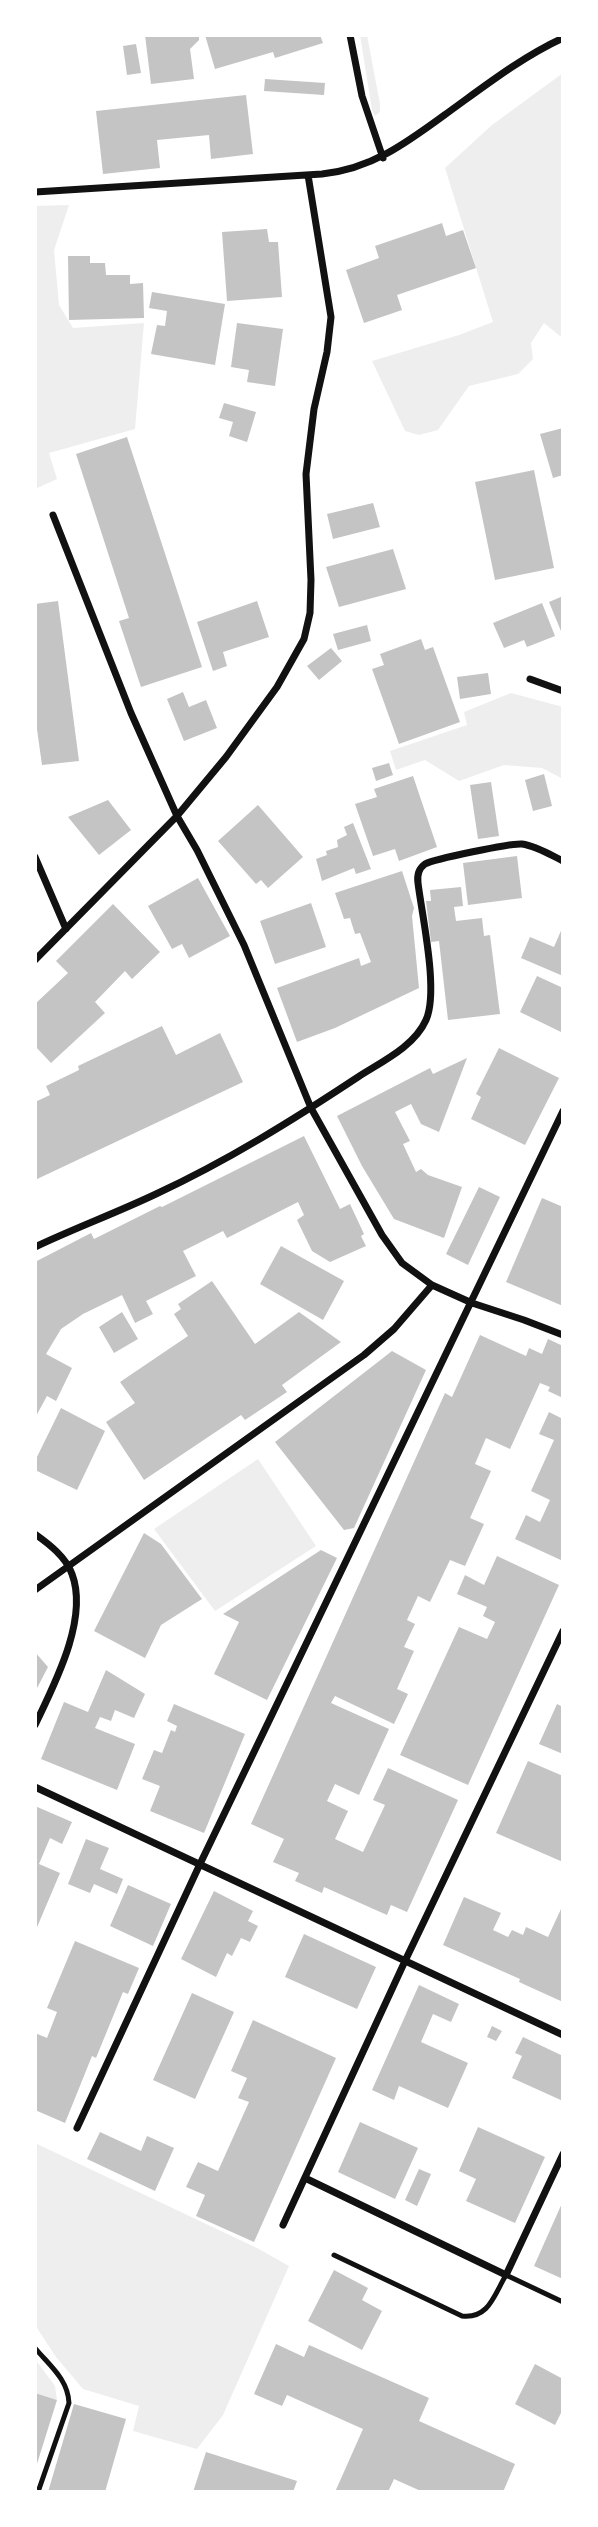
<!DOCTYPE html>
<html>
<head>
<meta charset="utf-8">
<style>
  body { margin:0 }
  #map { position:relative; width:598px; height:2527px; overflow:hidden; background:#fff; font-family:Rubik,sans-serif }
  canvas { display:block }
  .frame { position:absolute; inset:0; border:37px solid #fff; pointer-events:none }
</style>
</head>
<body>
<div id="map">
<canvas width="598" height="2527"></canvas>
<div class="frame"></div>
</div>
<script>
const g = document.querySelector('canvas').getContext('2d');
g.lineJoin = 'round';
function fillPath(path, color) { g.fillStyle = color; g.fill(path, 'evenodd'); }
function stroke(path, color, width, dash) { g.strokeStyle = color; g.lineWidth = width; g.lineCap = dash ? 'butt' : 'round'; g.setLineDash(dash || []); g.stroke(path); }
const green = new Path2D(`
  M360,35H367L380,104V112L375,116L372,110Z
  M563,73V336H560L544,323L531,343L533,359L518,374L469,386L438,430L419,435L405,431L372,361L459,335L493,322L445,168L492,125Z
  M69,205L54,250L59,305L73,328L144,323L135,429L49,453L57,479L35,489V206Z
  M511,693L563,707V779L542,768L504,765L459,781L425,760L396,770L390,751L467,725L464,712Z
  M258,1459L316,1546L215,1611L154,1529Z
  M35,2143L259,2249L289,2266L223,2415L197,2449L133,2431L139,2406L83,2389L56,2357L35,2325Z
  M35,2359L55,2386L57,2400L35,2393Z`);
const building = new Path2D(`
  M145,35H199V40L190,49L194,79L151,84Z
  M205,35H320L323,43L275,58L273,52L215,69Z
  M136,44L141,73L127,75L123,46Z
  M265,79L325,83L324,95L264,91Z
  M246,95L253,154L211,159L209,135L157,140L160,168L103,174L96,111Z
  M442,223L446,236L463,230L476,268L397,295L402,310L364,323L346,270L379,258L375,246Z
  M267,229L269,242H278L282,297L227,301L222,232Z
  M68,256H90V263H105L106,275H130V284L143,283L144,318L69,320Z
  M152,292L225,304L215,365L151,354L157,325L165,326L167,311L149,308Z
  M237,323L283,329L275,386L247,382L249,370L231,367Z
  M224,403L256,412L247,442L229,436L233,422L219,418Z
  M563,428V475L553,478L540,434Z
  M127,437L202,667L141,687L119,621L129,618L76,454Z
  M534,470L554,568L495,580L475,482Z
  M373,503L380,527L333,539L327,514Z
  M393,549L406,589L339,607L326,567Z
  M563,596V636L549,602Z
  M58,601L79,761L42,765L35,715V604Z
  M257,601L269,637L223,652L227,666L213,671L197,622Z
  M542,603L555,636L527,647L524,640L504,648L493,623Z
  M367,625L371,641L338,650L333,634Z
  M421,639L425,650L433,647L460,722L399,744L372,669L384,665L380,654Z
  M331,648L342,661L319,680L307,666Z
  M488,673L491,694L460,699L457,677Z
  M183,692L189,707L206,700L217,728L184,741L167,699Z
  M389,763L393,775L376,781L372,768Z
  M544,774L552,806L533,811L525,780Z
  M413,776L437,847L399,861L395,849L373,856L355,804L377,797L374,789Z
  M491,782L499,836L478,839L470,785Z
  M108,800L131,830L99,855L68,817Z
  M258,805L303,857L268,888L261,880L256,884L218,841Z
  M353,823L371,869L356,874L354,868L322,881L316,859L327,855L326,851L338,847L337,840L347,835L344,827Z
  M517,856L522,898L468,905L463,863Z
  M402,871L414,908L412,916L419,988L335,1028L297,1042L277,988L359,958L361,966L371,962L360,933L355,934L350,918L344,919L335,893Z
  M198,878L230,936L189,958L182,944L172,949L148,906Z
  M461,887L463,906L454,907L456,921L482,918L484,936L490,935L500,1014L448,1020L439,941L431,942L426,901H431L430,890Z
  M311,903L326,947L275,964L260,921Z
  M113,904L160,952L132,979L125,971L95,1002L105,1013L51,1063L35,1046V1004L68,973L56,961Z
  M563,926V976L521,958L530,937L554,947Z
  M537,976L563,988V1033L520,1012Z
  M162,1026L176,1055L220,1033L243,1082L35,1180V1102L50,1095L46,1086L79,1070L78,1066Z
  M499,1048L559,1078L525,1145L471,1119L481,1097L476,1094Z
  M467,1058L439,1132L421,1124L411,1104L395,1112L410,1141L403,1144L416,1172L421,1169L428,1175L462,1187L444,1238L394,1219L362,1166L337,1116L430,1068L433,1074Z
  M304,1136L340,1209L350,1204L364,1234L361,1236L366,1246L330,1262L312,1251L297,1220L304,1215L298,1202L227,1238L223,1231L183,1251L196,1276L146,1301L153,1314L135,1323L122,1295L83,1314L61,1329L46,1354L72,1368L56,1401L47,1396L35,1418V1262L91,1233L94,1239L160,1206L162,1207Z
  M479,1187L500,1197L468,1265L446,1254Z
  M542,1198L563,1207V1306L506,1282Z
  M281,1246L344,1281L323,1320L260,1284Z
  M212,1281L255,1344L299,1312L341,1342L282,1385L287,1392L245,1420L241,1415L144,1480L106,1422L135,1403L120,1382L188,1336L174,1314L181,1309L178,1304Z
  M122,1312L138,1339L114,1353L99,1327Z
  M480,1335L526,1356L529,1348L542,1354L548,1339L563,1346V1398L548,1391L550,1387L540,1383L510,1449L486,1438L475,1464L491,1471L470,1518L484,1524L465,1566L450,1560L430,1602L418,1596L407,1620L415,1624L404,1647L414,1651L397,1689L408,1694L394,1724L335,1696L331,1703L389,1729L359,1795L335,1784L327,1801L348,1811L335,1839L363,1852L385,1805L373,1800L388,1768L458,1800L407,1912L391,1905L387,1915L324,1887L322,1893L295,1881L299,1873L273,1862L284,1839L251,1824L445,1393L452,1397Z
  M392,1351L426,1370L354,1528L344,1530L275,1442Z
  M61,1408L105,1431L77,1490L35,1470V1461Z
  M549,1412L563,1419V1561L515,1539L526,1515L540,1522L550,1500L531,1491L554,1440L539,1434Z
  M144,1533L161,1544L202,1599L161,1625L145,1658L94,1631Z
  M321,1550L337,1558L267,1700L214,1674L239,1622L223,1614Z
  M497,1556L559,1585L468,1785L400,1755L459,1627L487,1639L495,1622L483,1616L487,1607L457,1594L465,1575L484,1585Z
  M35,1652L48,1667L35,1692Z
  M106,1670L145,1694L134,1718L115,1710L111,1721L100,1717L95,1728L135,1744L117,1790L41,1759L64,1702L88,1712Z
  M174,1704L245,1734L204,1833L150,1811L160,1786L142,1779L154,1750L162,1753L171,1730L175,1732L177,1726L167,1721Z
  M557,1704L563,1707V1754L539,1744Z
  M528,1761L563,1776V1862L496,1833Z
  M35,1806L72,1822L62,1844L50,1838L39,1864L60,1873L35,1932Z
  M86,1839L109,1848L100,1869L123,1879L117,1894L94,1884L90,1893L68,1884Z
  M128,1885L171,1904L153,1946L110,1926Z
  M214,1891L253,1911L248,1921L258,1926L250,1942L241,1938L232,1956L227,1953L216,1977L181,1959Z
  M464,1897L501,1913L493,1930L508,1937L512,1930L523,1935L526,1927L548,1937L561,1909L563,1910V2002L519,1982L520,1979L443,1945Z
  M304,1934L376,1967L357,2009L285,1977Z
  M75,1941L139,1968L128,1994L123,1992L96,2058L92,2056L65,2123L35,2110V2033L47,2038L57,2012L47,2008Z
  M419,1985L459,2004L451,2022L433,2014L421,2042L468,2063L448,2108L399,2086L394,2100L372,2090Z
  M192,1993L234,2012L195,2099L153,2080Z
  M253,2020L336,2058L254,2242L196,2216L205,2195L186,2187L198,2162L218,2171L249,2102L238,2098L247,2078L231,2071Z
  M492,2026L502,2031L496,2041L487,2037Z
  M523,2037L563,2056V2101L512,2078L522,2056L515,2053Z
  M360,2122L418,2148L395,2199L338,2172Z
  M478,2127L545,2157L515,2223L466,2201L476,2179L459,2171Z
  M100,2132L141,2151L147,2136L174,2148L155,2191L87,2159Z
  M419,2169L431,2174L417,2206L405,2200Z
  M563,2201V2279L534,2266Z
  M334,2270L368,2288L362,2300L382,2311L362,2350L308,2321Z
  M276,2344L304,2357L309,2345L429,2398L419,2421L515,2464L503,2492H423L394,2479L388,2492H335L363,2429L287,2395L282,2406L254,2394Z
  M535,2364L563,2379V2409L555,2425L515,2404Z
  M35,2393L57,2400L36,2467H35Z
  M74,2404L126,2419L105,2492H48Z
  M206,2452L297,2481L293,2492H193Z`);
const service = new Path2D(`
  M334,2255L462,2316C489,2319 494,2295 506,2275L563,2302
  M35,2348C49,2365 68,2379 69,2403L38,2492`);
const minor = new Path2D(`
  M350,35L362,96L383,158
  M35,192L322,174C373,169 409,141 450,111C486,85 522,57 563,38
  M53,515L131,713L177,816L197,850L244,945L311,1108L382,1235L402,1263L432,1285L472,1303L524,1320L563,1335
  M530,679L563,691
  M35,857L66,929
  M35,960L177,816L226,757L277,687L304,639L310,613L311,580L306,474L314,409L327,352L331,317L308,175
  M35,1247C75,1228 116,1213 156,1194C227,1161 293,1120 358,1077C381,1062 414,1047 426,1020C439,991 422,916 418,883C417,876 418,869 425,864C434,859 511,843 522,844C536,846 551,855 563,861
  M35,1534C49,1544 66,1557 72,1574C89,1619 54,1685 35,1725
  M35,1590L364,1355L394,1329L432,1285
  M35,1787L563,2035
  M77,2128L200,1864L563,1111
  M305,2178L506,2275L563,2154
  M283,2225L405,1961L563,1631`);
fillPath(green, '#eee');
fillPath(building, '#c4c4c4');
stroke(service, '#111', 5);
stroke(minor, '#111', 7);
</script>
</body>
</html>
